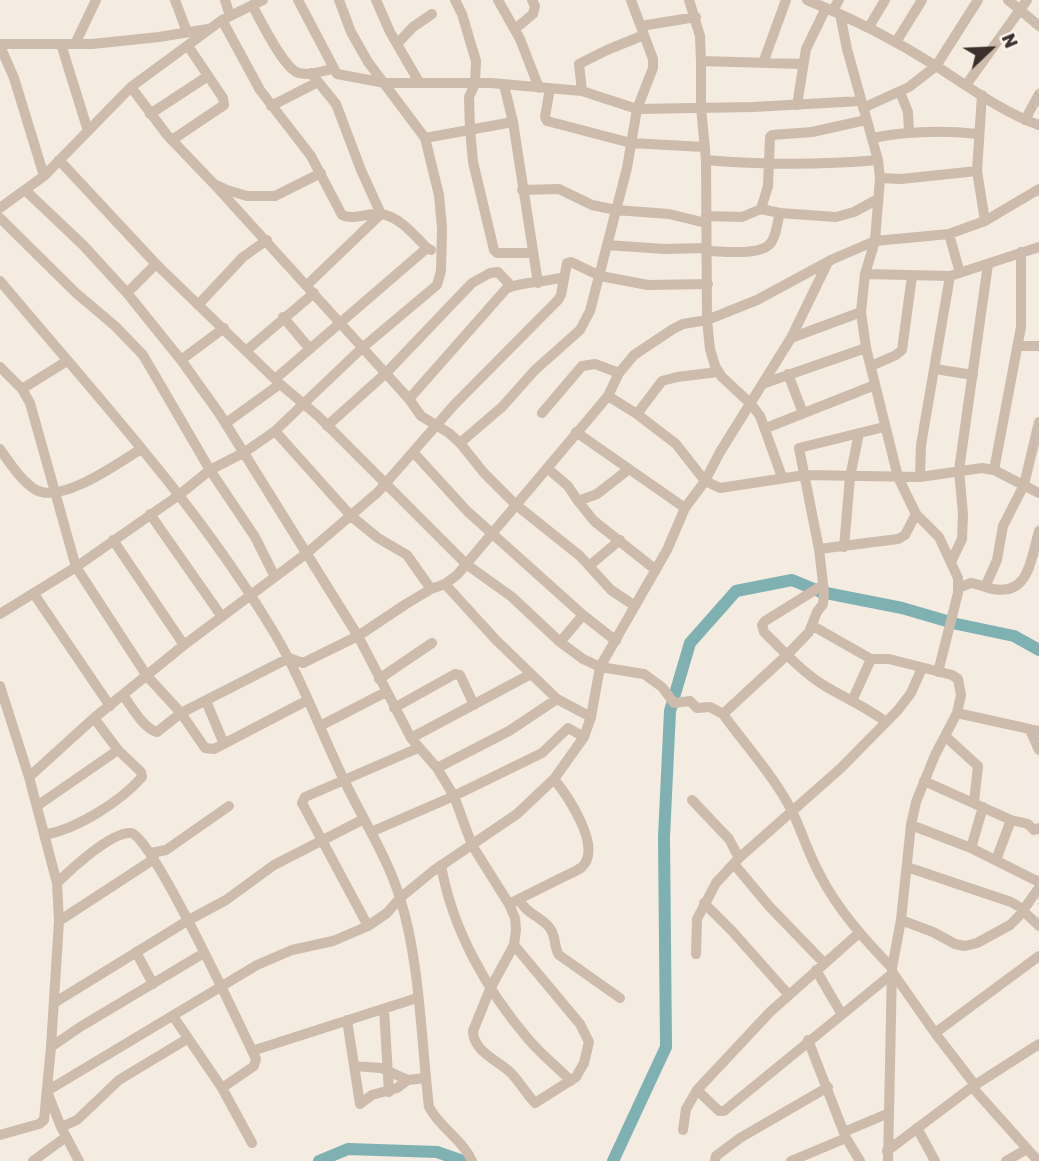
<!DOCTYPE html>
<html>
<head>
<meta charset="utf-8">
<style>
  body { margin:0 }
  #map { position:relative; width:1039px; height:1161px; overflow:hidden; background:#f4ebe1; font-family:Rubik,sans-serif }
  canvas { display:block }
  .north { position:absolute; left:955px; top:14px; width:70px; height:70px; -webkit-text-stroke:5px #fbf5ee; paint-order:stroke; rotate:67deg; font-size:19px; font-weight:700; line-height:28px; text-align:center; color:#3b302b }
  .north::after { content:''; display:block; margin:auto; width:24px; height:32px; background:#3b302b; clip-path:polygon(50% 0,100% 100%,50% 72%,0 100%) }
</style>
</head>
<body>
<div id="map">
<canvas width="1039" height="1161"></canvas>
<div class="north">N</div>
</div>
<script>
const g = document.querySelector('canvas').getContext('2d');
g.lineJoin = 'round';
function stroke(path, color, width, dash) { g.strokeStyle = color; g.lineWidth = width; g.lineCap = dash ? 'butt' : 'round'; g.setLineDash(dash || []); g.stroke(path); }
const river = new Path2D(`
  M319,1161L348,1149L437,1152L463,1161
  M613,1161L666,1047L664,837L670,711L690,643L736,591L792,580L821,592L902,608L957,624L1014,636L1039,650`);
const minor = new Path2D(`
  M175,0L187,32
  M225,0L230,16
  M298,0L337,74L385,83H491L582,91L637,109L753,107L861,101
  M376,0L390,32L419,82
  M455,0L462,14L476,61L475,84L469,97L470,129L473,162L494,250L497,253H533
  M498,0L520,39L539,88
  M689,0L700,36L701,61V107L706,160L707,320L710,349L715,366L722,377L751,404L760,416L782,477
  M807,0C852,18 895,40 936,66C969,87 1002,112 1039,125
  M1008,0L1039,26
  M252,5C260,19 284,70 299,73C309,76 322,71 332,69
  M833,10L839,0
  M840,14L847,49L878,160L880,178L875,241L865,274L861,312L866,348L898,477L916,514L939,537L958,578V593L938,672
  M222,20L260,90L311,156L342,215C355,221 368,212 381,214C399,216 415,236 427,248
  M641,26L696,17
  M869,27L885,0
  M515,29L533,14L535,6L532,0
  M896,42L922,0
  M0,44H92L159,37L208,29
  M61,44L88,131
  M75,44L96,0
  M397,44L413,27L432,14
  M0,46L14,78L44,176
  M701,61L803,64
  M763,63L786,0
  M311,73L336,104L361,170L381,214
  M504,85L513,122L538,283
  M966,85L1027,0
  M131,87L167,135L214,184L227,190L247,196H275L321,173
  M550,88L545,117L547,121L631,143L704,147
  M582,91L579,64L607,50L644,35
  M900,92L908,112L909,132
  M982,95L977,171L985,221
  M797,105L806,49L826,8
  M271,106L318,82
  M863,108L909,87L936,66L978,0
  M150,114L208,76
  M1025,120L1039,94
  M425,138L513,122
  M872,138C908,131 942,130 978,134
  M172,140L224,105L223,98L188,46
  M59,160L156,264L280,384L318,416L466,564L512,597L560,642L583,659L600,667L644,674L662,687L674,703L690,701L697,708L710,707L723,714C746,746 774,776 792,811C802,832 809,855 820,875C838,910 865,940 892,968
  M706,160C763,165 820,165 878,160
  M880,178L901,179L977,171
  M214,184L409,399L421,416L449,433L460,443L484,473L515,504L580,556L611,590L635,606
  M25,190L83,245L127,293L181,360L219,413L358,636L411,738L437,768L454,796L472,845L509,904L515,918L516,930L514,945L490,989L473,1031C473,1051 497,1060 510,1072C519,1081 526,1093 535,1103L576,1077L584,1063L589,1042L580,1024L514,945
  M522,190L559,189L592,205L616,210L669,214L706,223
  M0,208L44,176L131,87L222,20L263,0
  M761,209L768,186L770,137L772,135L812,132L866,120
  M706,216L742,217L761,209L780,213L836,217L854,212L878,199
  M0,218L76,293L115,326L143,355L210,470L255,537L275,577
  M949,234L960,273
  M607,245L664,249L707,248
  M707,251C723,251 764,257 772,241C777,233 777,222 780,213
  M865,274L950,276L1039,247
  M0,281C94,393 194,501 270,626C300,674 319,728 343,778C362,818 387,856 400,898C420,961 421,1040 429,1107C440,1128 462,1139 472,1161
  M307,285L381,214
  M127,293L156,264
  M198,305L243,257L267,240
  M283,317L310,349
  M791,338L861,312
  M1018,346H1039
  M247,350L314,293
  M181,360L224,328
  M871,366L896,355L902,350L912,276
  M0,367L22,389L30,403L76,567L147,676L181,713L205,748L214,749L308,700
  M935,369L973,375
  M788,374L803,413
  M275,379L427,248L431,250
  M765,383L866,348
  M22,389L67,361
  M608,396L637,414L676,444L705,481L720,488L805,475L920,477L982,468L994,470L1039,493
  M409,399L506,289C518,282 548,282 564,277
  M542,413L582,366L595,364L619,373
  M637,414L662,381L677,377L718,372
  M226,423L280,384
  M327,426L386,373L472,283L490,273L498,272L511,286
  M766,428L875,385
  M275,431L351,516L378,538L407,555L431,589
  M576,432L685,508
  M460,443L502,407L535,370L580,330L590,311L627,168L637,109L653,68V59L631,0
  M0,449C9,462 21,481 36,490C62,504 118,463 141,449
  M414,453L467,511L583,615L616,641
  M547,468L568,486L578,501L594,521L656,570
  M994,470L1021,327V252
  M920,477L921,445L950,276
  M578,501L597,494L629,469
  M150,514L222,617
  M113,540L184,645
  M844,547L850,477L859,433
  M819,549L898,539L905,535L916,514
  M951,562L962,539L963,514L959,470L988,264
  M589,566L620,540
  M445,584L496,640L557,699L591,717
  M823,585L765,621L762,625L764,632C783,651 802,672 825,686C845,698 866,707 886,722
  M985,587L997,560L1003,526L1024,485L1039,422
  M958,588L971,583C979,584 986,588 993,589C1030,596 1031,557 1039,531
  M34,594L110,706
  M0,614L76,567L179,495L210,470L245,452L275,431L362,348L437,285L441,271L442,228L439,195L425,138L368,62L351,32L339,0
  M813,626L871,659H889L952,675L958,679L961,695L957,713L935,755L916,802L911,825L901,920L892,968L888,1161
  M560,642L583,615
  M379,679L432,643
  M0,686L29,777L57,883L59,921L51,1047L44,1120L39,1124L0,1135
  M123,695C132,707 143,728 157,732L181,713L289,658L303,663L358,636L406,604L431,589L445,584L457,575L608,396L619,373L634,355L673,329L683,324L707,320L757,300L833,259L875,241L949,234L985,221L1039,189
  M206,701L224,744
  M852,701L871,659
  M394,708L455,674L460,675L474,705
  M957,713L1039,731
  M723,714L787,655L809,632L817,612L823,604L824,592L819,549L799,448L884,427
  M320,726L386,692
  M1030,730L1039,750
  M945,736L978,766L974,802
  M411,738L531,674
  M437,768L509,731L557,699
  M29,777L94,718L184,645L307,553L378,492L454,405L558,300L561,295L567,263L571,262L600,276L648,285L708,284
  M924,781L1011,820L1028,824L1034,830L1039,828
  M692,800L729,839L739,858
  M37,806L118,750
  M911,825L971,848L1039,882
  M371,832L454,796L542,753L568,728L584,737
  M44,835C77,829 120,802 142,777L141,772L118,750L94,718
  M971,848L983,807
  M151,853L166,850L229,806
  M996,860L1011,820
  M734,864L769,906L824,963
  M441,865C452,929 487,991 529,1040C542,1055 557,1067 571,1081
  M907,867L1011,902L1018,906L1039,926
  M57,883C70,870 112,831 131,833C151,834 242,1030 256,1059L254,1066L222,1088
  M519,899C525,913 540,916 549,927C557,936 553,946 559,955L620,998
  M704,903L732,931L788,994
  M509,904C527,895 545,886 563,877C569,874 577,871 582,867C603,847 567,795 554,779
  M901,920L933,932L955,944L965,946L977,943L1010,925L1019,916L1039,888
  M59,921L154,859
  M368,926L302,803L305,797L418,748
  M136,952L153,984
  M696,954L697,919L716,883L739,858L841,768L898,710L911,693L922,668
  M816,970L841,1013
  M54,1003L187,921L226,900L274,865L364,819
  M384,1009L389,1092
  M173,1016L222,1088L252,1143
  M347,1020L360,1104L372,1095L397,1088L408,1080
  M935,1033L1039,956
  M808,1040L846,1138L860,1161
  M51,1047L80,1027L204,953
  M252,1051L417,998
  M354,1066L381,1068L408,1080L425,1078
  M972,1087L1038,1161
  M697,1090L719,1111H724L893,973L935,1033L975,1085
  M47,1091L257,965L292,950L333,941L368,926L387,913L400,898L433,871L517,814L554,779L584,737L591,717L600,667L667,550L685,508L705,481L720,452L791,338L828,262
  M48,1094L61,1127L79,1161
  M61,1127L77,1120L119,1080L187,1039
  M917,1128L935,1161
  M683,1130L686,1109L697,1090L770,1012L859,933
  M844,1132L889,1113
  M887,1151L972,1087L1039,1044
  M33,1161L66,1137
  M715,1161L716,1156L740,1138L828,1087
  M791,1161L846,1138
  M1006,1161L1027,1149`);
stroke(river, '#7fb0b2', 12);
stroke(minor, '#cdbbac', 10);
</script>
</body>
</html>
